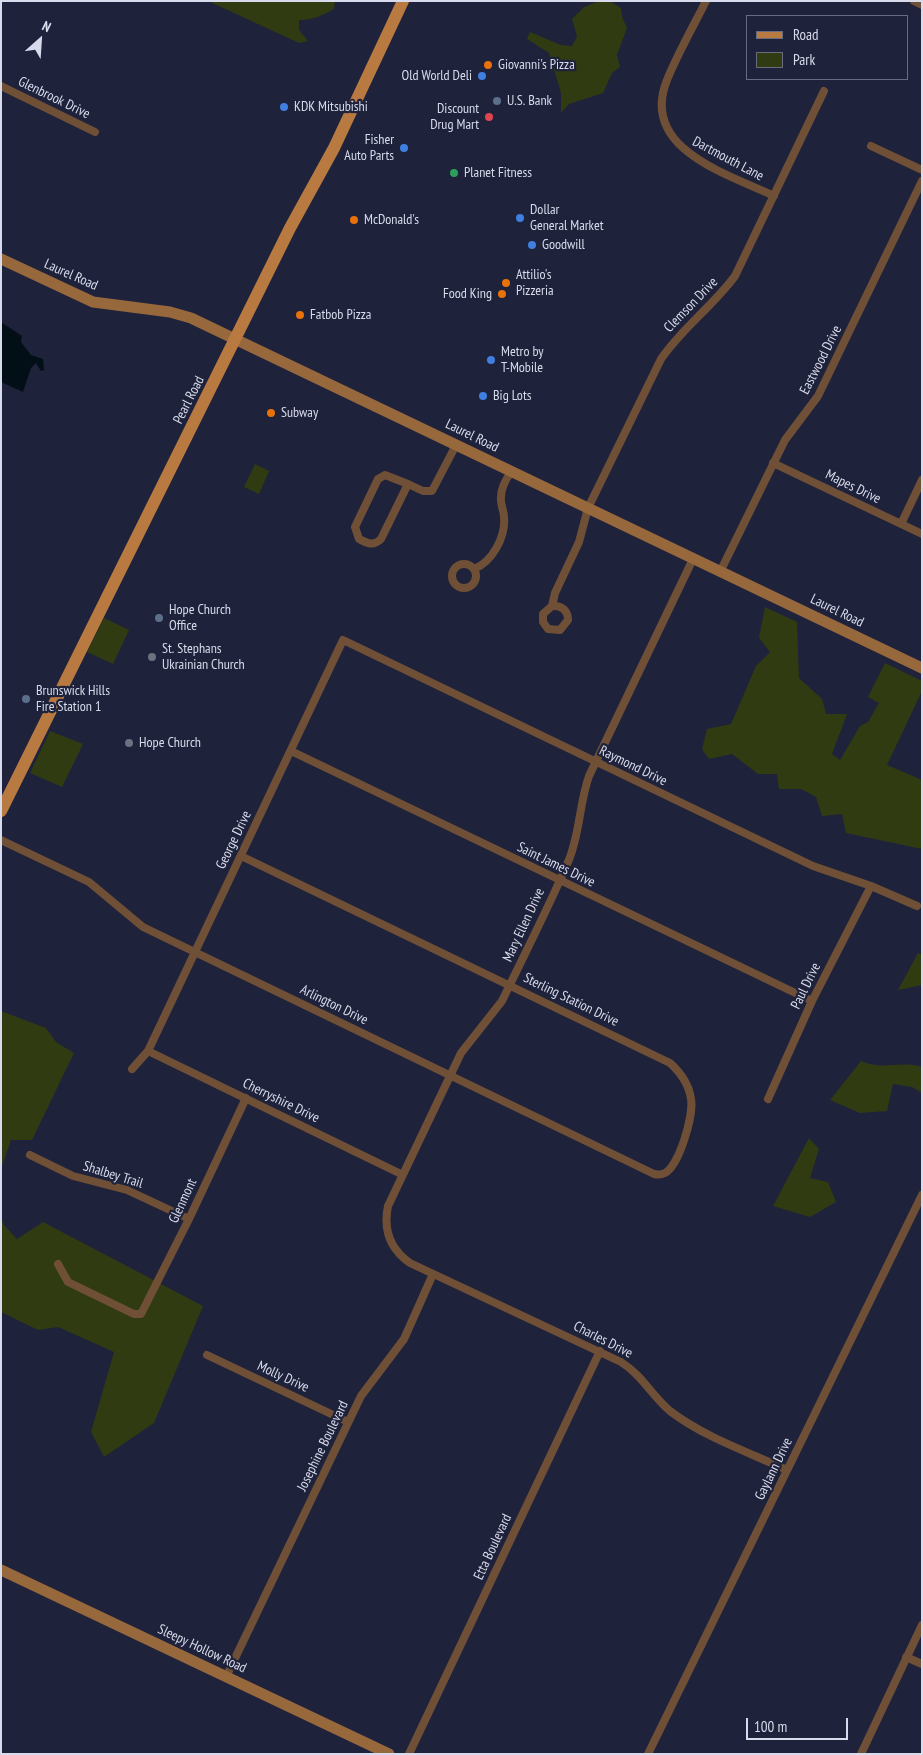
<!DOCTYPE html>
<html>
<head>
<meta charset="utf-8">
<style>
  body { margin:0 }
  #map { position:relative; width:923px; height:1755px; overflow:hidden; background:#1f223b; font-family:"PT Sans Narrow",sans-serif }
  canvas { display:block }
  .frame { position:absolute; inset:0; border:2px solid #d7dbeb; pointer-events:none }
  .legend { position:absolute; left:746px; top:15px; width:162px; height:65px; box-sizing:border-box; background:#1f223b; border:1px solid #696c81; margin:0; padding:6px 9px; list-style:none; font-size:15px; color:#d7dbeb }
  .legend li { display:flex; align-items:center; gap:10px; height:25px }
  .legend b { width:25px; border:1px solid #696c81 }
  .north { position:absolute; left:15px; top:15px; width:50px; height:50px; -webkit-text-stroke:4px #1f223b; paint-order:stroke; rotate:26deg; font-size:14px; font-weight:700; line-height:20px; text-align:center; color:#d7dbeb }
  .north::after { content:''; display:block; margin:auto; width:18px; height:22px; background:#d7dbeb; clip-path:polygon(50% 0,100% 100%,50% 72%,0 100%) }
  .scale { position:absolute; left:746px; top:1718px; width:102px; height:22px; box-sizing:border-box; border:2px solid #d7dbeb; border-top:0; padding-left:6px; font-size:15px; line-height:18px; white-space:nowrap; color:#d7dbeb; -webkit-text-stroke:4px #1f223b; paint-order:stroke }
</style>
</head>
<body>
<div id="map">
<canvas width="923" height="1755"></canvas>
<div class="frame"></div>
<ul class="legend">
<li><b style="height:6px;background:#b87a41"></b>Road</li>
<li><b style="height:14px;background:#303b12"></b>Park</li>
</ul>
<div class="north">N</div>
<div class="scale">100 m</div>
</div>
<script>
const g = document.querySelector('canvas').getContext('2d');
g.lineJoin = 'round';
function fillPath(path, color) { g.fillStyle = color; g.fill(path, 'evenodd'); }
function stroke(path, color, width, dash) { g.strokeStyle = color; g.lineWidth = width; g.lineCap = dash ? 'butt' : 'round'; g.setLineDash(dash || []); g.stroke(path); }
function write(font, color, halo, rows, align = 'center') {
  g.font = font + ' "PT Sans Narrow",sans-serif'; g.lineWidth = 4.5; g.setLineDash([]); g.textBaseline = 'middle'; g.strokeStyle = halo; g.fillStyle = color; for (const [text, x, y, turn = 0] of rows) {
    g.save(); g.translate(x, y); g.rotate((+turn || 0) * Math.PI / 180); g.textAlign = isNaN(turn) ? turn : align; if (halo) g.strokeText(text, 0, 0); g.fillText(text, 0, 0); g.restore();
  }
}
const green = new Path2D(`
  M208,1H335L334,9C321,16 313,20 299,20V30L308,41L299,43Z
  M599,1H610L621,8L622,17L627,28L617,55L620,67L612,73L603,93L569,104L561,113V93L549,53L527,39L530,32L561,45L572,46L577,36L572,19L584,7Z
  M255,464L269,471L259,494L244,487Z
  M765,607L797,622L799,678L822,699L826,714H847L832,754L840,760L860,726L868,722L879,703L868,697L885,663L922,681V691L887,765L922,780V849L846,833L842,814L822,816L816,797L801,789H779L777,774H758L732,754L709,759L702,749L707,729L731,724L756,666L770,652L759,638Z
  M104,618L129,630L113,664L87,652Z
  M50,731L83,744L62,787L30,773Z
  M918,953L922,955V985L898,990Z
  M1,1011L46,1028L56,1042L74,1053L32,1140H11L1,1169Z
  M861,1061C885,1071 899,1060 922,1067V1093L912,1087L893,1084L887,1111L860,1113L830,1100Z
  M809,1138L819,1149L810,1178L828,1182L836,1202L810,1217L773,1206Z
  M1,1217L4,1225L17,1239L43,1222L203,1306L154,1423L104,1457L91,1432L114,1352L58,1327L38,1330L1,1312Z`);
const water = new Path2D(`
  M1,322L22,336L21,342L31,355L43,359L44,370L41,371L36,363L31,368L23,392L1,382Z`);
const street = new Path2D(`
  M706,1C693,27 678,53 667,80C639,149 728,174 774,196
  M914,1L922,5
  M1,86L95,132
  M871,146L922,170
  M773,463L922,534
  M385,475L408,484L381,539C373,547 367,543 359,539L355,527L378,479Z
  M408,484L423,491H432L456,445
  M901,524L922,480
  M693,559L589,776C579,804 580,835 568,862C548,909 524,955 502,1001L461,1053L388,1206C383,1230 390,1249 410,1263L621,1362C643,1376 651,1395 670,1411C704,1437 748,1452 787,1470
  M452 576a12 12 0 1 1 24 0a12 12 0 1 1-24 0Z
  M474,569C492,562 506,537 504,517C504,511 500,504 501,497C501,488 506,479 511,472
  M720,572L785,440L818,396L922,181
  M552,606C562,605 568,611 568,620L560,630L548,629L543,622V614L552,606L555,593L579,542L588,508L661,359C684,326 712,307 735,276L824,91
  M291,751L812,1001
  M1,840L89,882L143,927L654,1174C658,1175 661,1175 665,1173C679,1166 694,1115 691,1099C689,1084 681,1073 670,1063L241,856
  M148,1051L403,1175
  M132,1069L148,1051L343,640L813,866L871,886L917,906
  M768,1099L812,1001L871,886
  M30,1155L73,1176L127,1190L189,1219
  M58,1264L68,1282L134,1314H141L189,1219L246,1098
  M207,1355L348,1422
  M906,1657L922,1664
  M226,1677L361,1396L404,1339L433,1274
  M409,1754L600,1351
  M648,1754L922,1195
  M861,1754L922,1625`);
const secondary = new Path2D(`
  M1,259L93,302L170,312L191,318L922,668
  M1,1570L389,1754`);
const primary = new Path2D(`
  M1,811L290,228L334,148L403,1`);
const markers = [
  [488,65,5,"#e8710a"],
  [482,76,5,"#3f7fe0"],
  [497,101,5,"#5c6f8a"],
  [284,107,5,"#3f7fe0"],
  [489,117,5,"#e0444e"],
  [404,148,5,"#3f7fe0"],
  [454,173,5,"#2e9e5b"],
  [520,218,5,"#3f7fe0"],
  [354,220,5,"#e8710a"],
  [532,245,5,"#3f7fe0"],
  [506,283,5,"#e8710a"],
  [502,294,5,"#e8710a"],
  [300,315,5,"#e8710a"],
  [491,360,5,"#3f7fe0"],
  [483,396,5,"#3f7fe0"],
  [271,413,5,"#e8710a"],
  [159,618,5,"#5c6f8a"],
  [152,657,5,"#6b7280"],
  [26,699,5,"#5c6f8a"],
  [129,743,5,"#6b7280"]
];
const poiNames = [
  ["Giovanni's Pizza",498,65],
  ["Old World Deli",472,76,"right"],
  ["U.S. Bank",507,101],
  ["KDK Mitsubishi",294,107],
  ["Discount",479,109,"right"],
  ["Drug Mart",479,125,"right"],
  ["Fisher",394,140,"right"],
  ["Auto Parts",394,156,"right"],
  ["Planet Fitness",464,173],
  ["Dollar",530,210],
  ["General Market",530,226],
  ["McDonald's",364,220],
  ["Goodwill",542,245],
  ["Attilio's",516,275],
  ["Pizzeria",516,291],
  ["Food King",492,294,"right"],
  ["Fatbob Pizza",310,315],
  ["Metro by",501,352],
  ["T-Mobile",501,368],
  ["Big Lots",493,396],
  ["Subway",281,413],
  ["Hope Church",169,610],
  ["Office",169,626],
  ["St. Stephans",162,649],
  ["Ukrainian Church",162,665],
  ["Brunswick Hills",36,691],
  ["Fire Station 1",36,707],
  ["Hope Church",139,743]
];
const streetNames = [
  ["Glenbrook Drive",54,98,26],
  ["Dartmouth Lane",728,159,28],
  ["Laurel Road",71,275,24],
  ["Clemson Drive",691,305,-46],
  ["Eastwood Drive",821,360,-63],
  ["Pearl Road",189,400,-63],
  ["Laurel Road",472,436,26],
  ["Mapes Drive",853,487,26],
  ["Laurel Road",837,611,26],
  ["Raymond Drive",633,766,26],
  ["George Drive",234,840,-64],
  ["Saint James Drive",556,865,26],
  ["Mary Ellen Drive",524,925,-65],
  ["Paul Drive",806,986,-64],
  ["Sterling Station Drive",571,1000,26],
  ["Arlington Drive",334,1005,26],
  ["Cherryshire Drive",281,1101,26],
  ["Shalbey Trail",113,1175,17],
  ["Glenmont",183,1201,-65],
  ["Charles Drive",603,1340,27],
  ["Molly Drive",283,1377,25],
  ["Josephine Boulevard",323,1446,-64],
  ["Gaylann Drive",774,1469,-64],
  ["Etta Boulevard",493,1547,-65],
  ["Sleepy Hollow Road",202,1649,25]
];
fillPath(green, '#303b12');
fillPath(water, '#030f16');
stroke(street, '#6f5036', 8);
stroke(secondary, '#98683d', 11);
stroke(primary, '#b87a41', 12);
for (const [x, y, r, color] of markers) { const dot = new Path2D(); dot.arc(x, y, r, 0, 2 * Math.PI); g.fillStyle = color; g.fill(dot); stroke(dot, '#1f223b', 2); }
write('14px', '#d7dbeb', '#1f223b', poiNames, 'left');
write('14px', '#d7dbeb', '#1f223b', streetNames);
</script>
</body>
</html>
